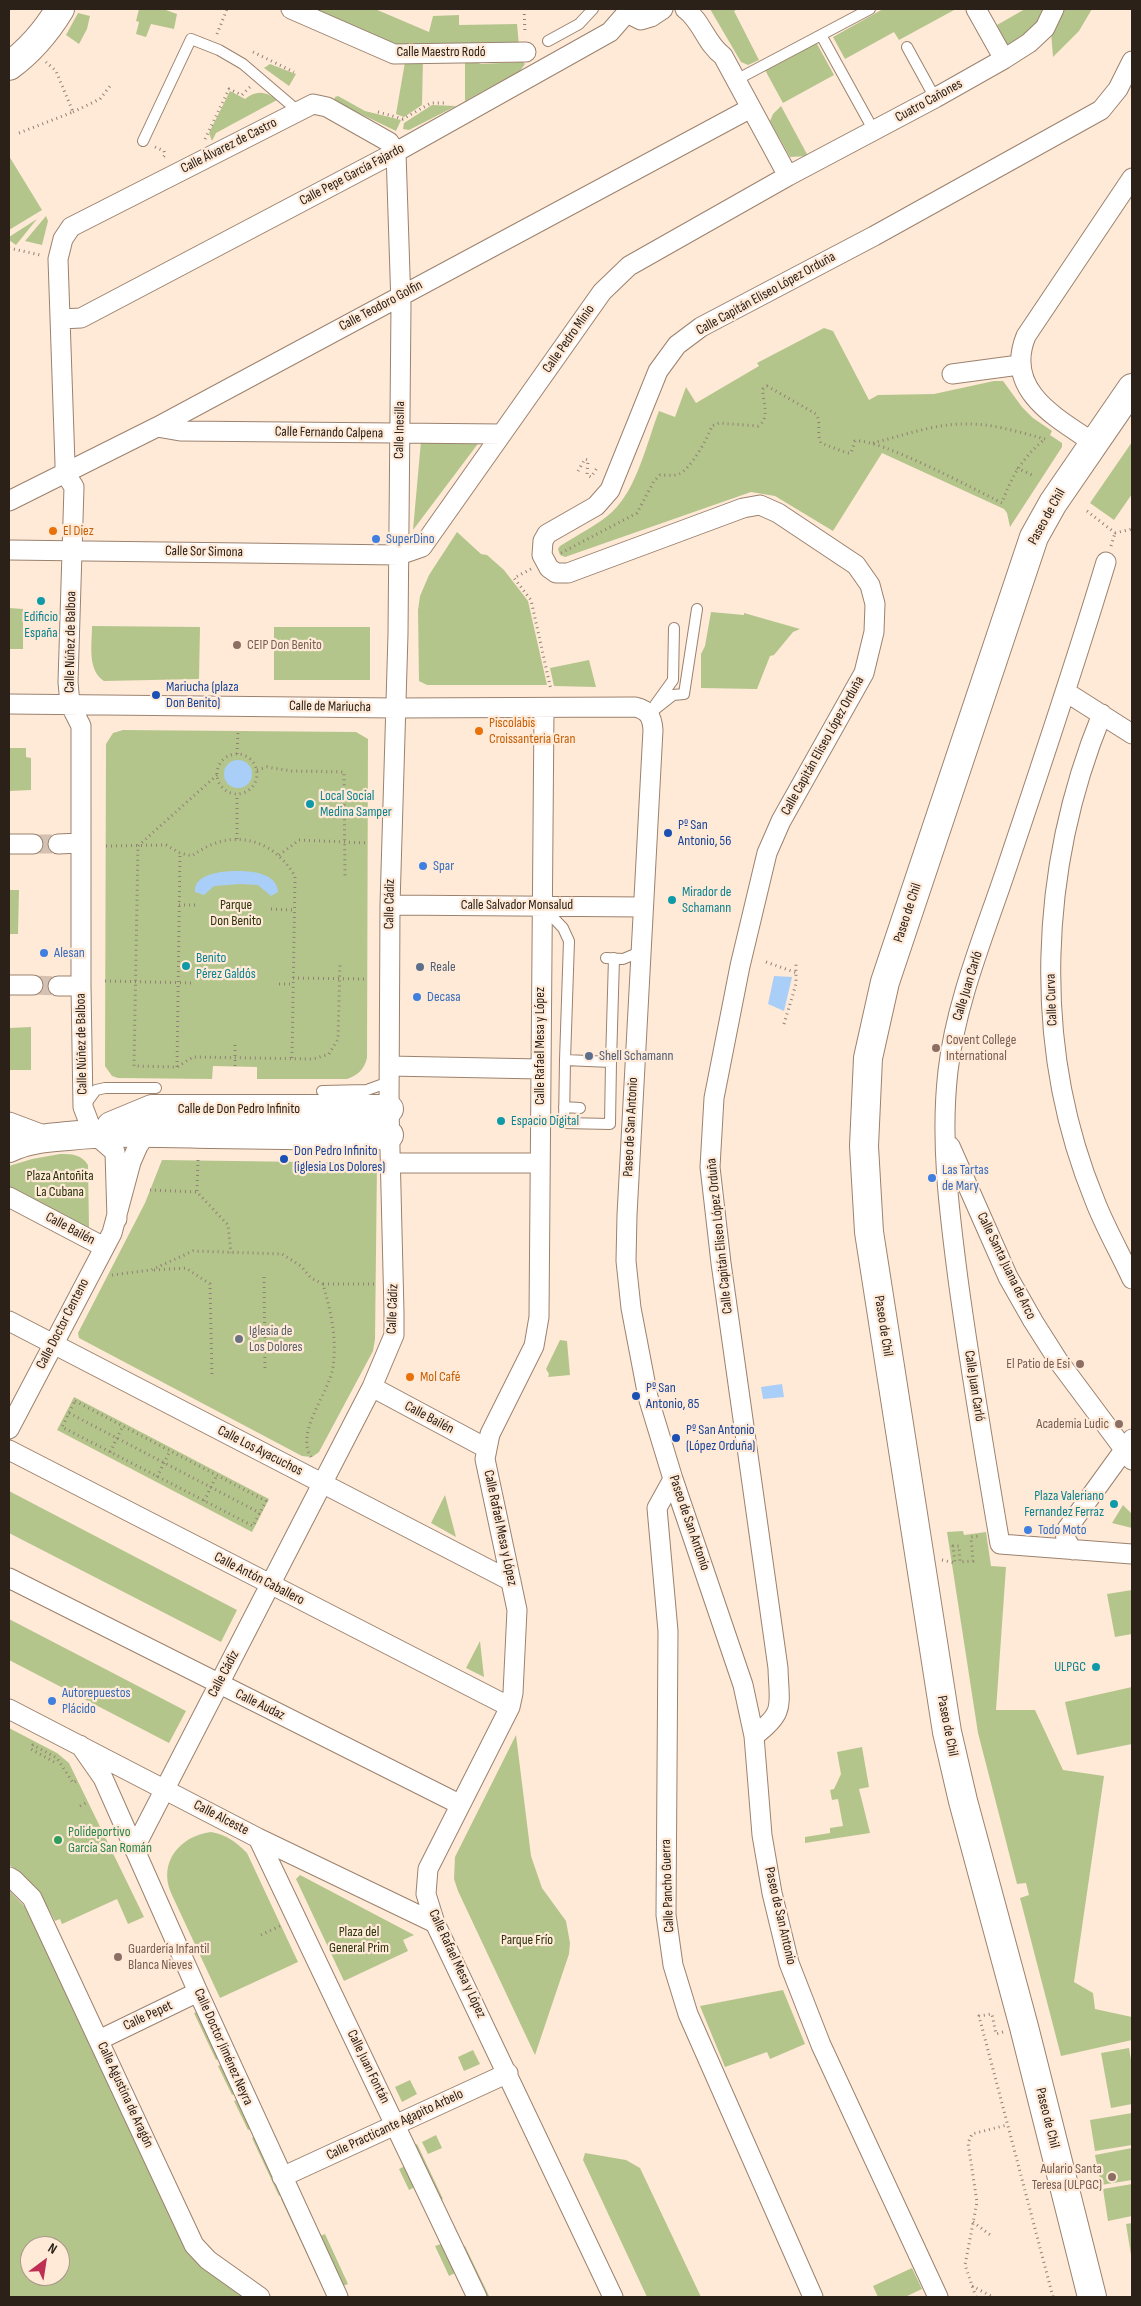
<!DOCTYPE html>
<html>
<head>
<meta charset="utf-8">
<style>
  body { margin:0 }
  #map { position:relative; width:1141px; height:2306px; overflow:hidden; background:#ffe9d7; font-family:"Sofia Sans Condensed",sans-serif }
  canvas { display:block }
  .frame { position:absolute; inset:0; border:10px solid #2b2119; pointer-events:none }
  .north { position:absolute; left:20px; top:2236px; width:50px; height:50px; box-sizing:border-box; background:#ffe9d7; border:1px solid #aa998b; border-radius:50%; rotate:31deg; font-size:14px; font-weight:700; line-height:20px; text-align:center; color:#2b2119 }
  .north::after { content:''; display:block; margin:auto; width:18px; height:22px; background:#bf2f54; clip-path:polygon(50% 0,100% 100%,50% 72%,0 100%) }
</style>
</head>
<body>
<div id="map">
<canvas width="1141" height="2306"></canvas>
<div class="frame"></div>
<div class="north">N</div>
</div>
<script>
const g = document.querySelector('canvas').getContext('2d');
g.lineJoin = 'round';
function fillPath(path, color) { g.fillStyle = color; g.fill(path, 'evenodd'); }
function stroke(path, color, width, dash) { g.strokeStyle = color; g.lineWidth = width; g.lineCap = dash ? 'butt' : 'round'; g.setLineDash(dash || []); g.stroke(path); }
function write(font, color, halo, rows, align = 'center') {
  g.font = font + ' "Sofia Sans Condensed",sans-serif'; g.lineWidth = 4.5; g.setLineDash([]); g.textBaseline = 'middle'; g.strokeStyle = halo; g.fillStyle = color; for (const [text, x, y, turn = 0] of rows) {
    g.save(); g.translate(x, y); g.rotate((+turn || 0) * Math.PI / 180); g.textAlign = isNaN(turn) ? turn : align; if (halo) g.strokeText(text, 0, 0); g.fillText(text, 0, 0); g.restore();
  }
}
const green = new Path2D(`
  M139,9H163L177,14L174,29L151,24L146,37L136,34L139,22L136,21Z
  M304,9H375L429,32L433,16L459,15V25L517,24L519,46H396Z
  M710,9H738L734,11L759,60L748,65L741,62Z
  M883,9H956L899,40L894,32L845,59L833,37Z
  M1025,9H1046L1047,11L1032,30L1008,47L997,25Z
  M1061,9H1092L1079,31L1053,57L1051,32Z
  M78,13L90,16L87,29L79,44L66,35Z
  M816,42L834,75L783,103L765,70Z
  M465,57L481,64L523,62L525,64L520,71L465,101Z
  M423,60L422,105L404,117L396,114L405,62Z
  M270,64L296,74L289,86L264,68Z
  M230,91L245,99C256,90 266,91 277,100L216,133L212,141L209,133Z
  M338,96L365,111L401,120L396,131L334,101L335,97Z
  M432,105L456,106L409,130L403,129L404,123Z
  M781,106L808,156L790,157L770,121L773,114Z
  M9,156L42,210L9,230Z
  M46,216L48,221L42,245L25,241Z
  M37,219L16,245L9,240V237Z
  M824,328L833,331L869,400L878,395L934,394L994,381H1003L1022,407L1033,418L1052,431L1050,435L1062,443V447L1010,527L1007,513L1004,509L882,453L833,531L775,496L751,492L565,557L560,555L558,549L560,546C577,535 598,525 612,512C637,489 647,442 659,411L675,417L686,387L696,403L759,366L757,363Z
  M421,441H480L413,530Z
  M1132,442V494L1114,520L1090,503Z
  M457,532L481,554L487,555L504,570L528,601L547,685H427L419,681L418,610L420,596L429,575Z
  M9,608L23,609V649H9Z
  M711,612L744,615V613L800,629L793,632L774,655L770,656L757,689L701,688V654L705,646Z
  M92,626L200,627L199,679L104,681C87,670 92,644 92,626Z
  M274,627H370V680H274Z
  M589,660L596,687L554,686L550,668Z
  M123,730L356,732L368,739L367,1058C364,1070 358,1075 347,1079H257V1067L213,1066L212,1079L118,1078L112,1076L105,1066L106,744L113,733Z
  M9,748H26V757L31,758V790L9,791Z
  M9,890H19L18,934H9Z
  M31,1027V1070H9V1028Z
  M60,1154C72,1154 81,1154 88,1165L89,1229L9,1192V1166L32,1159Z
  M162,1160L377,1163L375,1339L373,1351L319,1452L312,1457L302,1456L79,1338L78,1333L145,1203Z
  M560,1340L567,1341L570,1375L548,1377L549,1374L546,1369Z
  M74,1397L269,1499L252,1532L57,1430Z
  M9,1491L237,1610L221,1642L9,1533Z
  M445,1495L456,1537L431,1523Z
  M1123,1505L1132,1514V1528L1112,1523Z
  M963,1531L964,1535L986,1532L991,1566L1006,1567L996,1710H1035L1063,1770L1104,1776L1074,1982L1093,1993L1095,2009L1132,2017V2040L1061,2056L1020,1898L1029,1895L1026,1883L1017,1884L978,1733L947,1532Z
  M1132,1590V1634L1115,1637L1107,1594Z
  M9,1619L186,1711L169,1743L9,1660Z
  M480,1641L484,1677L466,1668Z
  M1132,1687V1744L1077,1755L1065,1702Z
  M9,1728L57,1753L69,1763L144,1917L128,1924L117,1899L62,1924L60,1919L55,1921C43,1898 32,1878 9,1865Z
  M516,1735L531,1856L542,1888L566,1921L570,1943L569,1954L535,2055L458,1891L454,1879L455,1857Z
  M862,1747L869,1787L859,1789L870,1833L805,1843V1837L830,1833V1828L843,1826L838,1799L832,1800L830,1790L834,1789L841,1774L837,1752Z
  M211,1832C227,1835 236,1842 247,1853L298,1962L220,1998L171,1893C158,1862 180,1836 211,1832Z
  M300,1875L414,1935L403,1940L408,1951L344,1981L296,1879Z
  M9,1890L25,1907L190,2256L243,2297H9ZM30,2246H60V2276H30Z
  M783,1990L805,2044L770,2059L767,2052L725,2067L700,2006Z
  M201,2010L220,2058L216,2060L194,2013Z
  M1129,2048L1132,2066V2104L1111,2108L1101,2053Z
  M473,2050L480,2064L464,2071L458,2057Z
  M223,2063L237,2093L232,2095L218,2066Z
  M410,2080L417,2094L402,2102L395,2087Z
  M239,2099L253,2128L248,2130L234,2101Z
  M1132,2113V2145L1095,2151L1090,2120Z
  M436,2135L442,2148L428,2154L422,2142Z
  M257,2136L284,2193L279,2196L252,2138Z
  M417,2144L443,2199L437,2201L411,2147Z
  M1132,2148V2180L1101,2185L1095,2155Z
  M585,2153L626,2160L640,2168L701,2297H647L583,2160Z
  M405,2166L415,2187L409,2190L399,2169Z
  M1132,2184V2216L1108,2221L1103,2189Z
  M285,2197L321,2274L317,2276L281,2199Z
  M1132,2223V2261L1126,2224Z
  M325,2234L348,2284L343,2286L320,2236Z
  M441,2244L455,2273L449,2276L435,2246Z
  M465,2246L489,2296L482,2297L459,2249Z
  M912,2268L922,2289L905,2297H878L873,2286Z`);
const water = new Path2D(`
  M224 774a14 14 0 1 1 28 0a14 14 0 1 1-28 0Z
  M235,871C249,871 277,872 278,892L271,896L258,885L240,884L214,886L204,895L195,892C193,874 222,871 235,871Z
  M774,976L792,977L784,1011L768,1004Z
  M782,1384L784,1397L763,1399L761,1387Z`);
const streetTunnel = new Path2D(`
  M33,844H58
  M33,985L58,986`);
const path = new Path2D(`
  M524,9L525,33
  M217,34L227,9
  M253,52L294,72
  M73,112L100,99L110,86
  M378,112L403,119L431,103H444
  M19,133L73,112L56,71L46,62
  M205,139L229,89L242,95L250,87
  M155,147L164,151L165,155L162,159
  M9,248L40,255
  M873,443C902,436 933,424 964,424C991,423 1019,432 1045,439
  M1017,468L1032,475
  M578,471L585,459L588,460L587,475L591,477L597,468
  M1087,511L1115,533
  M1115,533L1132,529
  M1111,546L1115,533
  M561,553L637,513L654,481L660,475C666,475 674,476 679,474C691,469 708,437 712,426L719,423L758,426C771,418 762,401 763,389L767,386L816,414C822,424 816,433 821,443L847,453H851L855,441C879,438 976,490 1002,503C1011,477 1023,457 1045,439
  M531,569L514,578L531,600L551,690
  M237,754L238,731
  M217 774a20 20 0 1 1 40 0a20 20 0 1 1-40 0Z
  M257,770L267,767L292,771L344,772L345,879
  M217,775L138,846L134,1066L177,1067L193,1057L313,1059L329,1054L338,1039L340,962
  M237,839V794
  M106,846L166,845L180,853L192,856C229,828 271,836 295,876L292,1058
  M279,855L299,840L368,843
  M179,905H197
  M271,909L294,910
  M766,962L797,973
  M293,978L367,979
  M105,981L194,983
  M279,984H293
  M784,1024L796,984V964
  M235,1066V1044
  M177,1067L180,853
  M198,1160L197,1192L228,1225L231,1253
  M150,1190L197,1192
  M154,1270L186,1268L210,1284L212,1377
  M112,1275L151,1270L193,1251L282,1254L301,1266L311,1278L323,1284C331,1312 337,1338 333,1367C329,1394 295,1431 311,1457
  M264,1277L265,1371
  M323,1284H375
  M75,1401L266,1501L253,1526L62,1427Z
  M69,1413L260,1513
  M110,1452L123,1426
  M157,1477L170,1451
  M204,1501L217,1475
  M942,1560L955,1563L953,1546H959L960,1562L973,1561L971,1537L981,1536
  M54,1762L31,1749L33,1745L57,1758L73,1783L78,1780
  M80,1806L88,1802
  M261,1935L280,1926
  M1003,2032L996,2034L992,2014L979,2016L1053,2297
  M973,2222L993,2237
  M972,2286L993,2297
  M976,2297L965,2265L977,2202L968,2143L972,2134L1007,2125`);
const lane = new Path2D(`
  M821,35L874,131
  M548,41L579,24L593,9
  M907,47L935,98
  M736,80L870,9
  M143,141L191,39L219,50L243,64L298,111
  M655,705L673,680L674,628
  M649,714L673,695L684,694L697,609
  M543,907L563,928L569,941L565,1060L611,1062L614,958
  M606,958L623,959L640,952
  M565,1060L564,1123L610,1124L611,1062
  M322,1091L367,1090L389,1082
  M85,1105L96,1090L105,1088H156
  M564,1107L580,1108`);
const street = new Path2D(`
  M291,9L394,54L526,52
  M685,9C702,21 706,44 723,56L788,176
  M976,9L1004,59
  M627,13L641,20L651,17L663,9
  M61,319L81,318L396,152L610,32L630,9
  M952,374L1019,365
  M157,427L180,431L502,434
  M1094,443C1055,417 1004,390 1026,336L1132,178
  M9,501L157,427L751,108
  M9,550L399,555L422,547L602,292L629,266L788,176L935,98L1004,59L1029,43L1045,28L1054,9
  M1106,562C1075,665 1041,766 1007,867C985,933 956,1001 948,1071C940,1140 949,1210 958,1279C970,1368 985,1456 1000,1544L1132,1554
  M1066,692L1132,734
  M9,704L395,708L635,707C648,710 652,716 653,730L627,1215L626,1261L631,1308L648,1397L673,1479L743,1685L754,1736L762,1835L772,1893L789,1963L821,2045L938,2297
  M544,708L539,1317L534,1346L490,1434L485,1459L517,1610L513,1693L510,1707L428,1869L426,1894L435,1923L613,2297
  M1102,714C1039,868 1031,1046 1095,1201C1105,1227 1120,1253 1132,1279
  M9,844H33
  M58,844L80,843
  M390,905L643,907
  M9,985H33
  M58,986H81
  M389,1066L540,1069
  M9,1122L49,1137
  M950,1146L1008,1277L1033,1321L1059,1362L1132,1460
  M391,1163H540
  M9,1197L104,1247
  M117,1219L115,1152L93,1133L83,1107L81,986V726L70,704L68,682L74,487L65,473V464L58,259L63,239L71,227L313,104L327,107L389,142L396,152
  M9,1321L511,1581
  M372,1387L486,1448
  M9,1429L112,1233L131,1162L138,1146L148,1131
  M9,1450L510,1707
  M673,1479L657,1508L668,1631L666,1915L673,1965L688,2014L813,2297
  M1073,1550C1068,1543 1063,1538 1067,1529L1132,1439
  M9,1578L459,1804
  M9,1709L258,1838L435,1923
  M754,1736C786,1712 779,1706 778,1668L721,1263L710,1167L714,1098L740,966L767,853L781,821L864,673L874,632L875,604L870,585L856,565L778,513L760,505L743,508L568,573H556L549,568L542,555L543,541L547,534L596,506L610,490L658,371L677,345L701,327L874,236L1101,110L1118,89L1132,61
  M80,1745L103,1778L198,1992L338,2297
  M258,1838L477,2297
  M134,1849L372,1387L394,1335V1312L389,1109L390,905L398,634L401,305L396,152
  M9,1877L14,1880L32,1898L194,2245L208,2260L260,2297
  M99,2040L198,1992
  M282,2177L508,2073`);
const secondary = new Path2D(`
  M9,66C31,50 46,32 60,9
  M111,1126L152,1109H389
  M9,1148C27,1139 48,1138 68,1136C116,1131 162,1133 210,1134C270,1135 329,1136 389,1135
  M1092,2297L1024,2027L963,1801L947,1732L869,1232L864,1146L868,1058L885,982L1034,537L1053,503L1132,388`);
const markers = [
  [53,531,5,"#e8710a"],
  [376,539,5,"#3f7fe0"],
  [41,601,5,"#0f9aa8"],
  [237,645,5,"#8d6e63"],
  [156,695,5,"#1a4fb4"],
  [479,731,5,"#e8710a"],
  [310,804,5,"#0f9aa8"],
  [668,833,5,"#1a4fb4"],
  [423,866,5,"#3f7fe0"],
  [672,900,5,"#0f9aa8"],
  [44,953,5,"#3f7fe0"],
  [186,966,5,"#0f9aa8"],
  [420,967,5,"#5c6f8a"],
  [417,997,5,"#3f7fe0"],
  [936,1048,5,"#8d6e63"],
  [589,1056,5,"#5c6f8a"],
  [501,1121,5,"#0f9aa8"],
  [284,1159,5,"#1a4fb4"],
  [932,1178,5,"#3f7fe0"],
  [239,1339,5,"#6b7280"],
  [1080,1364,5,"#8d6e63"],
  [410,1377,5,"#e8710a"],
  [636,1396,5,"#1a4fb4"],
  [1119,1424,5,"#8d6e63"],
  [676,1438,5,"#1a4fb4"],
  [1114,1504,5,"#0f9aa8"],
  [1028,1530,5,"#3f7fe0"],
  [1096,1667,5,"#0f9aa8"],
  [52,1701,5,"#3f7fe0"],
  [58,1840,5,"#2e9e5b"],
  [118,1957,5,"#8d6e63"],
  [1112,2177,5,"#8d6e63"]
];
const streetNames = [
  ["Calle Maestro Rodó",441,52],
  ["Cuatro Cañones",929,101,-29],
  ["Calle Álvarez de Castro",229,146,-27],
  ["Calle Pepe García Fajardo",352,175,-28],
  ["Calle Capitán Eliseo López Orduña",766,294,-29],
  ["Calle Teodoro Golfin",381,306,-28],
  ["Calle Pedro Minio",569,339,-55],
  ["Calle Inesilla",400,430,-89],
  ["Calle Fernando Calpena",329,433,1],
  ["Paseo de Chil",1047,517,-61],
  ["Calle Sor Simona",204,552,1],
  ["Calle Núñez de Balboa",71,642,-89],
  ["Calle de Mariucha",330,707,1],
  ["Calle Capitán Eliseo López Orduña",823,746,-61],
  ["Calle Cádiz",390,904,-89],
  ["Calle Salvador Monsalud",517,905],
  ["Paseo de Chil",908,913,-72],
  ["Calle Juan Carló",968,986,-73],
  ["Calle Curva",1052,1000,-92],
  ["Calle Núñez de Balboa",82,1044,-91],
  ["Calle Rafael Mesa y López",540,1046,-90],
  ["Calle de Don Pedro Infinito",239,1109],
  ["Paseo de San Antonio",631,1127,-87],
  ["Calle Bailén",70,1229,28],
  ["Calle Capitán Eliseo López Orduña",720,1236,-96],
  ["Calle Santa Juana de Arco",1006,1266,64],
  ["Calle Cádiz",393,1309,-88],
  ["Calle Doctor Centeno",63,1324,-63],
  ["Paseo de Chil",883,1326,81],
  ["Calle Juan Carló",974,1386,81],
  ["Calle Bailén",429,1418,28],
  ["Calle Los Ayacuchos",260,1451,27],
  ["Paseo de San Antonio",689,1523,71],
  ["Calle Rafael Mesa y López",500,1528,78],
  ["Calle Antón Caballero",259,1579,27],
  ["Calle Cádiz",224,1674,-62],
  ["Calle Audaz",260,1705,26],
  ["Paseo de Chil",947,1726,79],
  ["Calle Alceste",221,1818,27],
  ["Calle Pancho Guerra",668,1886,-92],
  ["Paseo de San Antonio",780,1916,77],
  ["Calle Rafael Mesa y López",457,1964,65],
  ["Calle Pepet",148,2016,-25],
  ["Calle Doctor Jiménez Neyra",223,2047,66],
  ["Calle Juan Fontán",368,2067,64],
  ["Calle Agustina de Aragón",125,2095,65],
  ["Paseo de Chil",1047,2118,76],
  ["Calle Practicante Agapito Arbelo",395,2125,-25]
];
const foodNames = [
  ["El Diez",63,531],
  ["Piscolabis",489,723],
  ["Croissanteria Gran",489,739],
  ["Mol Café",420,1377]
];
const shopNames = [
  ["SuperDino",386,539],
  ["Spar",433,866],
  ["Alesan",54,953],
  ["Decasa",427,997],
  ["Las Tartas",942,1170],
  ["de Mary",942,1186],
  ["Todo Moto",1038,1530],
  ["Autorepuestos",62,1693],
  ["Plácido",62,1709]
];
const cultureNames = [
  ["Edificio",41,617,"center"],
  ["España",41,633,"center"],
  ["Local Social",320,796],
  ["Medina Samper",320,812],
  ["Mirador de",682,892],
  ["Schamann",682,908],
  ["Benito",196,958],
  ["Pérez Galdós",196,974],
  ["Espacio Digital",511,1121],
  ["Plaza Valeriano",1104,1496,"right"],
  ["Fernandez Ferraz",1104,1512,"right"],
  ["ULPGC",1086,1667,"right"]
];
const educationNames = [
  ["CEIP Don Benito",247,645],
  ["Covent College",946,1040],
  ["International",946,1056],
  ["El Patio de Esi",1070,1364,"right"],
  ["Academia Ludic",1109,1424,"right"],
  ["Guardería Infantil",128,1949],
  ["Blanca Nieves",128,1965],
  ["Aulario Santa",1102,2169,"right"],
  ["Teresa (ULPGC)",1102,2185,"right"]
];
const transitNames = [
  ["Mariucha (plaza",166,687],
  ["Don Benito)",166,703],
  ["Pº San",678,825],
  ["Antonio, 56",678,841],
  ["Don Pedro Infinito",294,1151],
  ["(iglesia Los Dolores)",294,1167],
  ["Pº San",646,1388],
  ["Antonio, 85",646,1404],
  ["Pº San Antonio",686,1430],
  ["(López Orduña)",686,1446]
];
const parkNames = [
  ["Parque",236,905],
  ["Don Benito",236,921],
  ["Plaza Antoñita",60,1176],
  ["La Cubana",60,1192],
  ["Plaza del",359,1932],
  ["General Prim",359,1948],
  ["Parque Frío",527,1940]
];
const serviceNames = [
  ["Reale",430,967],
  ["Shell Schamann",599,1056]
];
const worshipNames = [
  ["Iglesia de",249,1331],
  ["Los Dolores",249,1347]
];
const leisureNames = [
  ["Polideportivo",68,1832],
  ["García San Román",68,1848]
];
fillPath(green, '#b4c58c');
fillPath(water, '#a9cff9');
stroke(streetTunnel, '#d5c1b1', 19, [19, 9]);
stroke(lane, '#9b826e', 12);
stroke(street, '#9b826e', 21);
stroke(secondary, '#9b826e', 30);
stroke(path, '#918174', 3, [1, 4]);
stroke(lane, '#fff', 10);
stroke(street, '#fff', 19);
stroke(secondary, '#fff', 28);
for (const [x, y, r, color] of markers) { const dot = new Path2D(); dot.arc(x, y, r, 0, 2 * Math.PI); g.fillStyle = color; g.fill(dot); stroke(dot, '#ffe9d7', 2); }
write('14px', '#2b2119', '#ffe9d7', streetNames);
write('14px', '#c56008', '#ffe9d7', foodNames, 'left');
write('14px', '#366cbe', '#ffe9d7', shopNames, 'left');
write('14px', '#0d838f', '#ffe9d7', cultureNames, 'left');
write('14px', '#785e54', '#ffe9d7', educationNames, 'left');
write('14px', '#164399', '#ffe9d7', transitNames, 'left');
write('14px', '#29320b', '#ffe9d7', parkNames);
write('14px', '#4e5e75', '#ffe9d7', serviceNames, 'left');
write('14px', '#5b616d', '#ffe9d7', worshipNames, 'left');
write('14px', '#27864d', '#ffe9d7', leisureNames, 'left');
</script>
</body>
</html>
